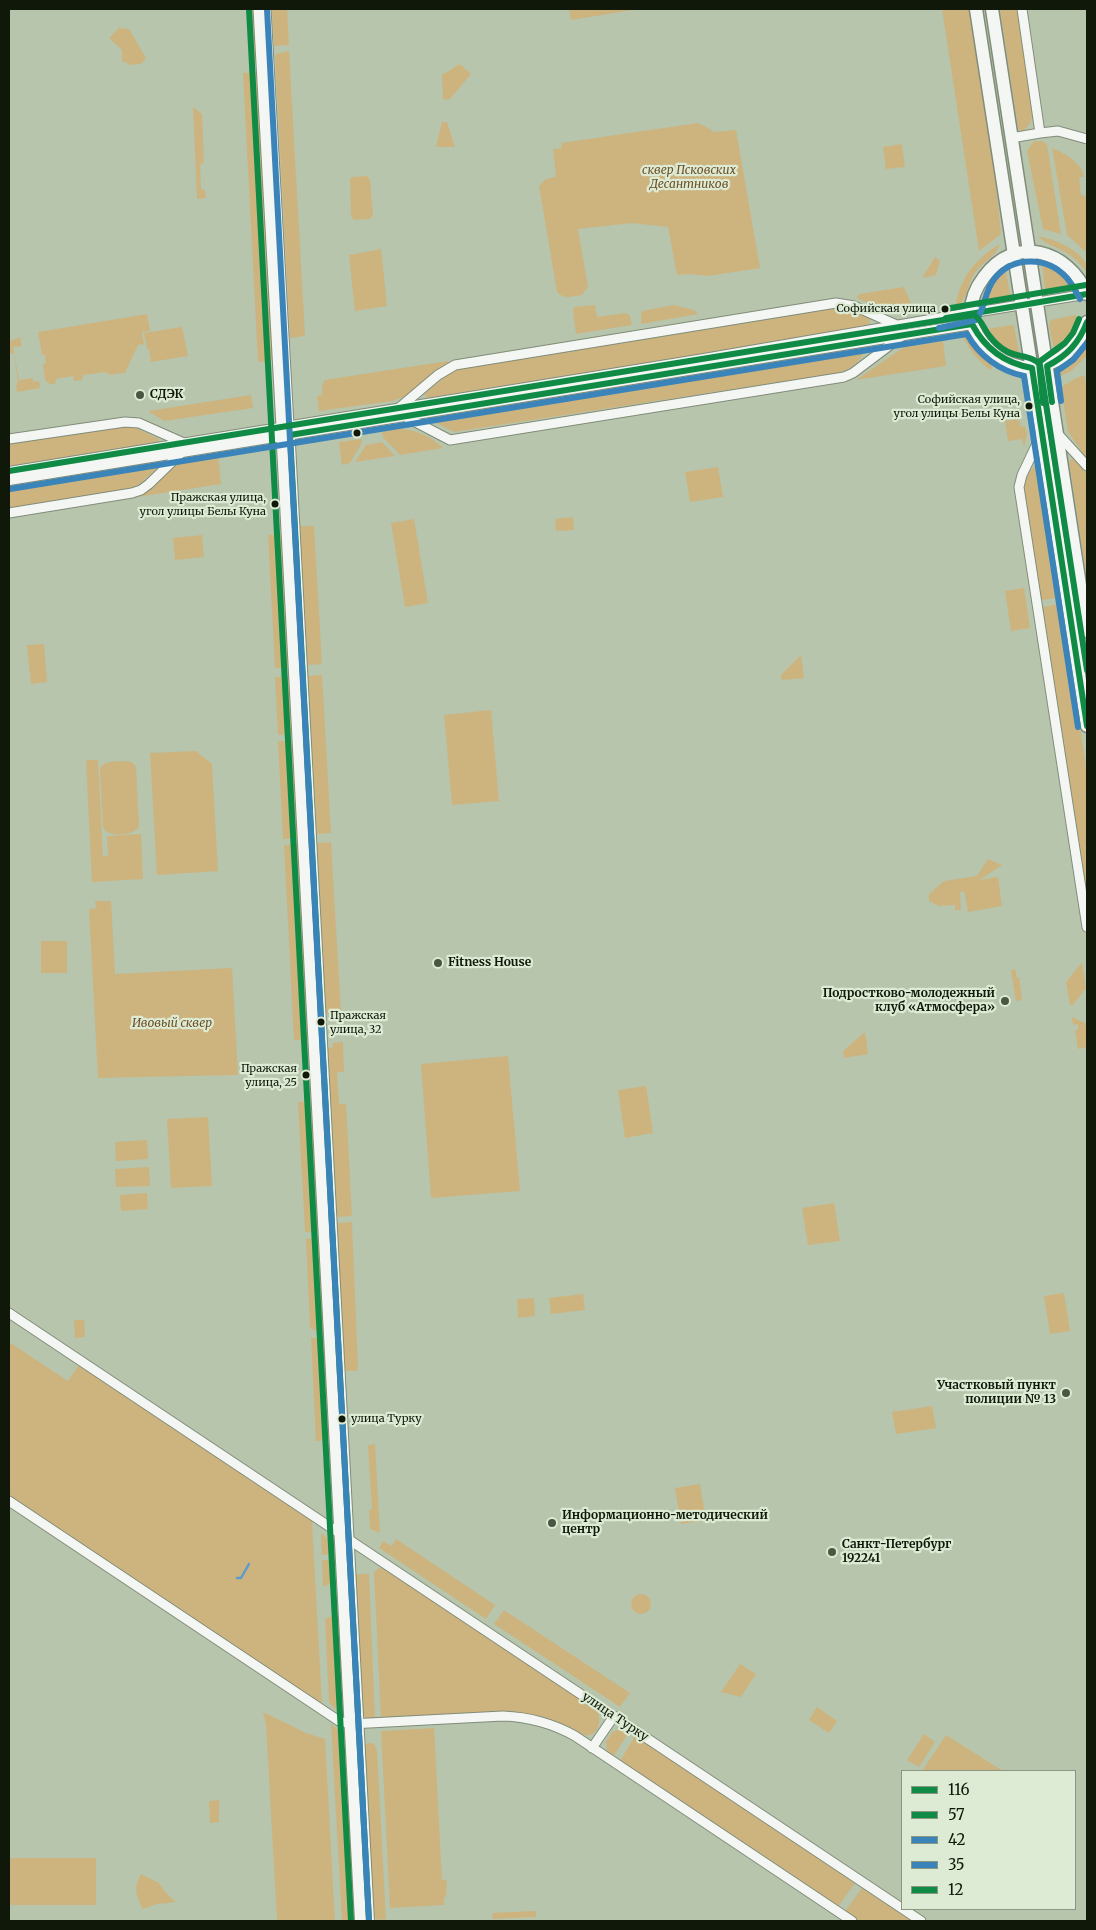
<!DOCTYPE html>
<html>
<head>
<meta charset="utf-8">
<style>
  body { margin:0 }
  #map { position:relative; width:1096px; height:1930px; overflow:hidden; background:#b7c5ad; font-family:Merriweather,serif }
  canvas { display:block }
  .frame { position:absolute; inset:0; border:10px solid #101909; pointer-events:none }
  .legend { position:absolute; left:901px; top:1770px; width:175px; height:140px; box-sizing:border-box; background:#ddebd5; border:1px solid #8b9783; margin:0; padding:6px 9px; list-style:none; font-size:15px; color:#101909 }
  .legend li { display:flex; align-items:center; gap:10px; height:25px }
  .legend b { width:25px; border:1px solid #8b9783 }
</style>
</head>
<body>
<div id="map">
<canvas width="1096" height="1930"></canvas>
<div class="frame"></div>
<ul class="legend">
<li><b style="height:6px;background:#108b46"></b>116</li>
<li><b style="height:6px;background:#108b46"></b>57</li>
<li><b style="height:6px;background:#3b84b9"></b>42</li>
<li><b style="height:6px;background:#3b84b9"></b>35</li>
<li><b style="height:6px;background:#108b46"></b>12</li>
</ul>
</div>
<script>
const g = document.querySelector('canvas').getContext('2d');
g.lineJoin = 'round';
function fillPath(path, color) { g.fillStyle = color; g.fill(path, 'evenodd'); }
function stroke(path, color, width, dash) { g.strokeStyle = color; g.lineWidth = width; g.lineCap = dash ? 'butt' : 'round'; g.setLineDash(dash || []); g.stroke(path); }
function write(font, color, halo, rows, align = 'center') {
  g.font = font + ' Merriweather,serif'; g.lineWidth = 4.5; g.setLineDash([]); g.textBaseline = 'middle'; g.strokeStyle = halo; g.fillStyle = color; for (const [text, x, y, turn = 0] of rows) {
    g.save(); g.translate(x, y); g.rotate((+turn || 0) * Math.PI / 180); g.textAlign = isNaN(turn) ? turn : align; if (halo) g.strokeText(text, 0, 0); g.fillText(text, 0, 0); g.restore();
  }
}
const green = new Path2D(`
  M250,9H255L258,60L253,61Z
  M272,9H287L289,45L274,46Z
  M569,9H639L571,20Z
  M942,9H969L993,159L1001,234L979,251Z
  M1000,9H1017L1033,113L1030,124L1023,131L1018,129Z
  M119,28L129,29L146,58L141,64L131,65L122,61V50L109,38Z
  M289,51L305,336L290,338L275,54Z
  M460,64L471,74L449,100L443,99L442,75Z
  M258,72L274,360L258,362L243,73Z
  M193,107L202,114L204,162L200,165L201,188L205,191L206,198L197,199Z
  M442,122H447L455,147H436Z
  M698,123L715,132L736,130L760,268L708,276L688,274L677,275L668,227L631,223L578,229L588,287L582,295C573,296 564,300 557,292L539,186L546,179L556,177L553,149L562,148L561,143Z
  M1035,141H1042L1047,144L1061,234L1043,229L1027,151L1032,143Z
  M902,144L905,167L886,169L883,147Z
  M1052,148C1065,153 1082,163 1084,177H1079L1081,195L1086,196L1087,253L1067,235Z
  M367,176L370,180L373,215L370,219L354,220L351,216L350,179L352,177Z
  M1038,236C1057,240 1076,248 1087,264V273C1081,264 1073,256 1063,251C1054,246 1045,244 1038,236Z
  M1000,244C996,257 981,263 974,274C967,286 967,302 955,309C959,280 974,259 1000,244Z
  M381,249L387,306L355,311L349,255Z
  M935,257L940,261L936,275L922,278Z
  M1042,264C1055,265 1067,274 1073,285L1071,289L1050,293L1045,289Z
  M1003,270L1006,272L1010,294L1006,300L984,302C985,289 992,279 1003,270Z
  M904,287C907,297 917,307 906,314L885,311L857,298V296L860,294Z
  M595,305L597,317L626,313L630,316L632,325L576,334L573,312L574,307Z
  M674,305L694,310L698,314L641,324V315L642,311Z
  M835,308L854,311L870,319L869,327L427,398L424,394L451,372L462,369Z
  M147,314L150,331L142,332L144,344L138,345L125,373L109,375L106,372L83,375L82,380L74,381L73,376L56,379L55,384H50L45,380L43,364L46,363L45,355H42L38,332Z
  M1075,315L1078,318C1075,332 1068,341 1056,350H1054L1049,325L1051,320Z
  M1012,325L1014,326L1019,353L1017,355C1004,354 991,342 986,331L987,329Z
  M182,327L188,356L151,362L149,349H147L144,333Z
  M961,333C972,337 983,356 993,364L991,370C978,362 967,347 961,333Z
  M26,336L20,339L22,346L13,347L19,380L33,378V382L39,381L40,388L17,392L16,386L18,382L14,354L10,353L9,341Z
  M943,341L946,366L856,380L904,347Z
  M869,345C861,359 855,368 838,373L454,432L428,419L430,417Z
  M1087,345V356L1071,371L1059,377C1063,366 1079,356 1087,345Z
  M448,361L449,365L406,396L393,401L319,411L317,396L322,395V388L324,380Z
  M1085,376L1087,392V459L1068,432L1061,387L1078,377Z
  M251,395L253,408L164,421L148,411Z
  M1019,419L1021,427L1025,426L1027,435L1024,448L1022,439L1008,441L1005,421Z
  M130,425L159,439L158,442L9,466V443Z
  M394,429C411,428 431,435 443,448L400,455L383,437L382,432Z
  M362,439V443L350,463L342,465L339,442Z
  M382,442L395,456L355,462L366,445Z
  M218,454L221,484L137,497V496L181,460Z
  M1073,458L1087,474V578L1069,461Z
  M160,460L163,463L141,483L133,488L9,509V485Z
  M1036,465L1040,468L1059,598L1041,600L1024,491C1025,481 1027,471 1036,465Z
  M718,467L723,497L690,502L685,472Z
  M573,517L574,530L556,531L555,519Z
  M414,519L428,603L405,607L391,523Z
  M300,526H314L322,664L309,665L307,663Z
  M282,534L290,668H275L268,535Z
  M202,535L204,557L175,560L173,538Z
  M1024,588L1030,628L1011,631L1005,591Z
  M1061,604L1087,773V896L1042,607Z
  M44,644L47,682L31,684L27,645Z
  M801,655L804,678L782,680L781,675Z
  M322,675L331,833L317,834L308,676Z
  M275,677H290L293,732L288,734L278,735Z
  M491,710L499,801L452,805L444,715Z
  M278,741H288L294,743L299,838L283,839Z
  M196,751L212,764L218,871L157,875L150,753Z
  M86,760H98L103,856H108L107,836L141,834L143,879L92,882Z
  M128,761L133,763L136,767L139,827C133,836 108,838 103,827L100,769C105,759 118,762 128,761Z
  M331,842L341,1013L326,1014L317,843Z
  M299,844L309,1040H294L284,845Z
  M988,859L1002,865L979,880L998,877L1002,906L968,912L964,891L960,892L961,910H955V905L939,906L929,901V894L944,881L977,876Z
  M95,901H111L115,974L232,968L238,1075L98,1078L89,909L96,908Z
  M41,941H67V973H41Z
  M1082,962L1086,988L1073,1005H1070L1066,982Z
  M1015,969L1017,978L1019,977L1022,1000L1016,1001L1011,970Z
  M1072,1017L1087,1024V1047L1078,1049L1075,1030H1078V1024L1073,1025Z
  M865,1032L868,1054L844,1058L843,1051Z
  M343,1042L344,1072H337L339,1104H346L352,1216L337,1217L328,1048L333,1047L332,1043Z
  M508,1056L520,1191L431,1198L421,1064Z
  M646,1086L653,1133L625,1138L618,1090Z
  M313,1101L320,1231L305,1232L298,1102Z
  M208,1117L212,1186L171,1188L167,1119Z
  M147,1140L148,1159L116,1161L115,1142Z
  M149,1167L150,1186L116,1187L115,1169Z
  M147,1193L148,1209L121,1211L120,1195Z
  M834,1203L840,1241L808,1245L802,1208Z
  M352,1222L358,1368L356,1371H345L337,1223Z
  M320,1238L325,1332L317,1331L310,1328L306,1239Z
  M1064,1293L1070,1331L1050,1334L1044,1296Z
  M583,1294L585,1310L551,1314L549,1298Z
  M534,1298L535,1316L518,1318L517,1299Z
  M74,1320H84L85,1337L75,1338Z
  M311,1338H325L331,1440L316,1441Z
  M9,1342L68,1381L79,1365L312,1521L322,1704L9,1495Z
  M932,1406L936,1428L896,1434L892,1412Z
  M375,1444L380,1533L370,1529L369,1510L372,1509L368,1445Z
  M700,1484L706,1520L681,1524L675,1488Z
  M321,1533L329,1540L331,1554L322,1555Z
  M396,1539L495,1605L486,1619L379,1548L383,1541L392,1546Z
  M322,1560H332L333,1582L323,1587Z
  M381,1567L597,1711C602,1720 599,1738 584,1735C575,1734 565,1726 556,1722C543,1716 529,1714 514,1712L381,1718L374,1572Z
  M356,1574H369L375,1719H367L363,1715Z
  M631 1604a10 10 0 1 1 20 0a10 10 0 1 1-20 0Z
  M504,1610L630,1693L620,1707L494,1624Z
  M340,1615L345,1713L334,1708L329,1702L325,1619L329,1617Z
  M740,1664L756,1674L741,1697L721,1692Z
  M817,1707L837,1721L829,1733L809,1720Z
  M263,1712L306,1733L325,1739L335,1921H277L266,1724Z
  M331,1724L342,1733L344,1743L347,1744L356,1918L353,1921H342Z
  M434,1728L442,1879L447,1881L446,1897H444V1905L390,1908L381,1731Z
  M621,1729L629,1732L613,1757L607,1751L606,1742L612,1732Z
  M924,1734L935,1742L919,1767L907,1760Z
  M946,1735L1003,1771H922Z
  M635,1736L855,1883L838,1907L620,1761Z
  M371,1743L374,1744L377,1750L386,1919L377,1920L374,1917L365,1744Z
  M219,1800V1822L210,1823L209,1801Z
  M9,1858H96V1905H9Z
  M141,1874L159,1883L166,1893L176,1902L157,1904L143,1909C136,1897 133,1887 141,1874Z
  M862,1888L912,1921H859L845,1911Z
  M536,1911V1917L493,1919L492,1913Z`);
const stream = new Path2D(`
  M237,1578H241L249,1564`);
const minor = new Path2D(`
  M258,9L281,427
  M266,9L289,426
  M1040,133L1058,131L1087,139
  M1011,138L1040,133L1022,9
  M971,313L1087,294
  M399,408L438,375L455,365L836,303L854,306L899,326
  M404,416L450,440L844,377L853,373L902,336
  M1042,433L1022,475L1019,487L1087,927
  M1057,433L1087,466
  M9,439L125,422L139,423L184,443
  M9,513L132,493L141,490L149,484L181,453
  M9,1313L921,1921
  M9,1501L339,1721L350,1724L503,1716C529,1717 552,1723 575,1736L852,1921
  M592,1748L614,1716`);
const tertiary = new Path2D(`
  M289,426L369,1921
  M281,427L360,1921
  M9,472L704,359L971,313
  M9,480L972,324`);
const primary = new Path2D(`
  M976,9L1087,726
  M992,9L1087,631
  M1087,294C1068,250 1015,234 984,277C977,286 971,299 971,312C970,323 976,334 983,343C1017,384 1070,371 1087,322`);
const bus1 = new Path2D(`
  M946,318L1087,294
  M1052,402L1047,366C1067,356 1079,343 1087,322
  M369,1921L290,435L972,324C985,349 1004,363 1032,368L1087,726`);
const bus2 = new Path2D(`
  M249,9L351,1921`);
const bus3 = new Path2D(`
  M267,9L369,1921`);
const bus4 = new Path2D(`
  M939,328L976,320C985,310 984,291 995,278C1014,255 1048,257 1067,278C1072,284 1076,292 1080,299
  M1061,401L1057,371L1073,360L1087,343
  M10,489L967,334C979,356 1000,371 1024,376L1078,727`);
const bus5 = new Path2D(`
  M945,309L1086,285
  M1043,403L1039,362L1065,343L1073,333L1079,319
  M9,471L974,315C981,319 983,327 988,334C993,341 1000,348 1008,352C1018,357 1034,356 1040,365L1087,670`);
const markers = [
  [945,309,4.5,"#101909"],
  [140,395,5,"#4a5542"],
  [1029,406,4.5,"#101909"],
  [357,433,4.5,"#101909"],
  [275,504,4.5,"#101909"],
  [438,963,5,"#4a5542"],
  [1005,1001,5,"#4a5542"],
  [321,1022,4.5,"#101909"],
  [306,1075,4.5,"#101909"],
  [1066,1393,5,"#4a5542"],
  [342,1419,4.5,"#101909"],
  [552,1523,5,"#4a5542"],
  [832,1552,5,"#4a5542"]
];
const busNames = [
  ["Софийская улица",936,309],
  ["Софийская улица,",1020,400],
  ["угол улицы Белы Куна",1020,414],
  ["Пражская улица,",266,498],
  ["угол улицы Белы Куна",266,512],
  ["Пражская",330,1016,"left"],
  ["улица, 32",330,1030,"left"],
  ["Пражская",297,1069],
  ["улица, 25",297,1083],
  ["улица Турку",351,1419,"left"]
];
const parkNames = [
  ["сквер Псковских",689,171],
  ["Десантников",689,185],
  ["Ивовый сквер",172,1024]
];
const poiNames = [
  ["СДЭК",150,395],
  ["Fitness House",448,963],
  ["Подростково-молодежный",995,994,"right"],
  ["клуб «Атмосфера»",995,1008,"right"],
  ["Участковый пункт",1056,1386,"right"],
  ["полиции № 13",1056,1400,"right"],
  ["Информационно-методический",562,1516],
  ["центр",562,1530],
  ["Санкт-Петербург",842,1545],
  ["192241",842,1559]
];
const streetNames = [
  ["улица Турку",615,1717,34]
];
fillPath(green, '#cdb47f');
stroke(stream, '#5f9acc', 2.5);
stroke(minor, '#818c79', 11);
stroke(tertiary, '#818c79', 12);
stroke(primary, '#818c79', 15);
stroke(minor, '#f4f6f3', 9);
stroke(tertiary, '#f4f6f3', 10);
stroke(primary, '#f4f6f3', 12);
stroke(bus1, '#108b46', 6);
stroke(bus2, '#108b46', 6);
stroke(bus3, '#3b84b9', 6);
stroke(bus4, '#3b84b9', 6);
stroke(bus5, '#108b46', 6);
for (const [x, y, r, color] of markers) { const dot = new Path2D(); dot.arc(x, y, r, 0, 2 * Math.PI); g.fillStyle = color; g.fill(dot); stroke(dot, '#ddebd5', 2); }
write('11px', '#101909', '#ddebd5', busNames, 'right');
write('italic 12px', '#6e4f26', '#ddebd5', parkNames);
write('bold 12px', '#101909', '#ddebd5', poiNames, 'left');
write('12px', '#101909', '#ddebd5', streetNames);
</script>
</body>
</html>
